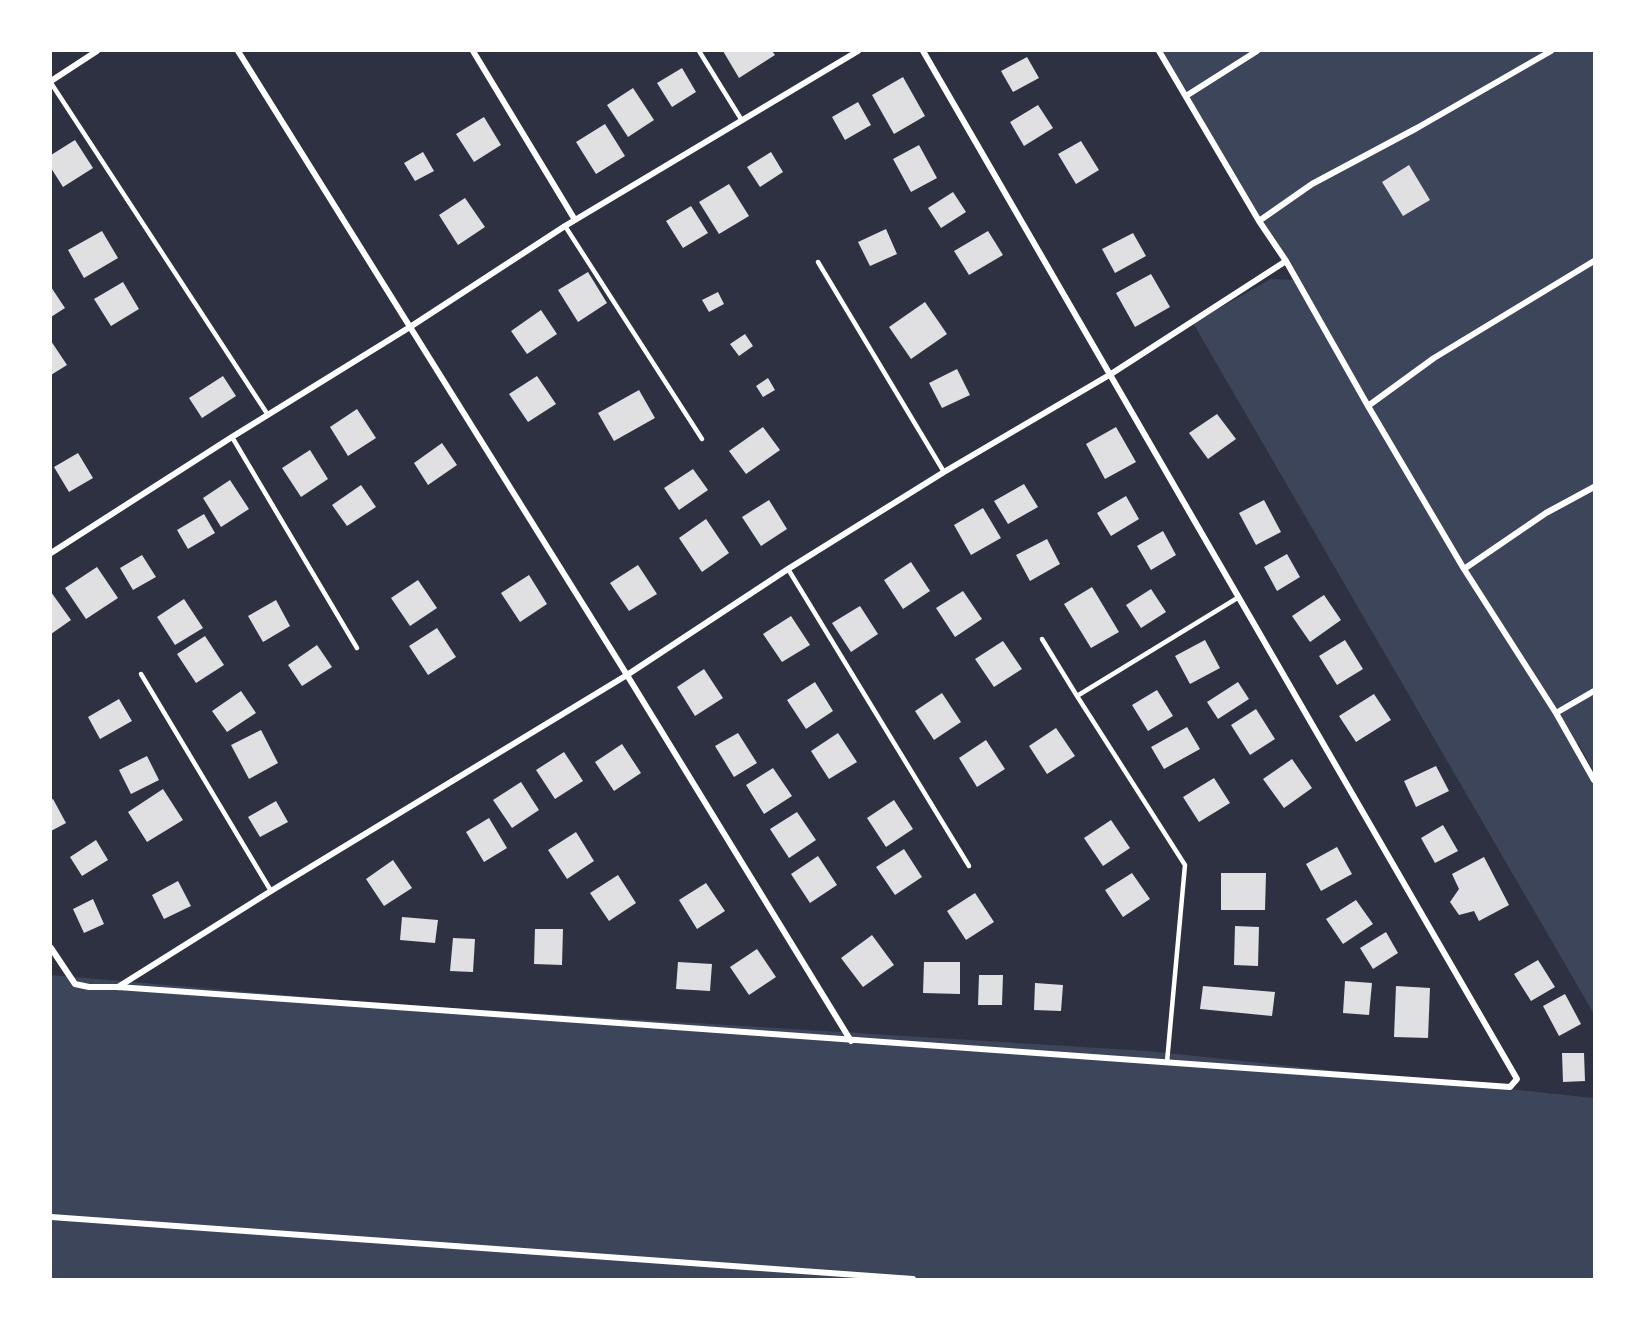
<!DOCTYPE html>
<html>
<head>
<meta charset="utf-8">
<style>
  body { margin:0 }
  #map { position:relative; width:1645px; height:1330px; overflow:hidden; background:#2d3142; font-family:"Fira Sans",sans-serif }
  canvas { display:block }
  .frame { position:absolute; inset:0; border:52px solid #fff; pointer-events:none }
</style>
</head>
<body>
<div id="map">
<canvas width="1645" height="1330"></canvas>
<div class="frame"></div>
</div>
<script>
const g = document.querySelector('canvas').getContext('2d');
g.lineJoin = 'round';
function fillPath(path, color) { g.fillStyle = color; g.fill(path, 'evenodd'); }
function stroke(path, color, width, dash) { g.strokeStyle = color; g.lineWidth = width; g.lineCap = dash ? 'butt' : 'round'; g.setLineDash(dash || []); g.stroke(path); }
const green = new Path2D(`
  M1157,51H1594V772L1578,743L1576,744L1594,782V1014L1193,323L1271,279L1294,280Z
  M51,975L388,1004L1148,1051L1594,1098V1279H51Z`);
const building = new Path2D(`
  M723,51H772L775,55L739,78Z
  M1027,57L1039,78L1013,92L1001,71Z
  M682,68L696,92L672,107L657,83Z
  M903,77L925,116L894,134L872,95Z
  M633,88L654,120L628,137L607,105Z
  M858,102L871,125L845,140L832,117Z
  M1038,105L1053,128L1024,146L1010,122Z
  M484,117L501,145L474,162L456,134Z
  M605,124L625,156L596,174L576,142Z
  M75,140L93,168L63,187L51,168V155Z
  M1081,141L1099,170L1076,184L1058,154Z
  M919,145L937,178L911,192L893,159Z
  M423,152L434,171L415,181L404,163Z
  M771,152L783,172L760,187L747,167Z
  M1409,165L1430,200L1403,216L1382,182Z
  M729,184L749,216L719,234L699,202Z
  M953,192L966,212L941,228L928,208Z
  M465,198L485,227L458,245L439,215Z
  M691,206L708,233L683,248L666,221Z
  M886,229L897,254L870,266L858,242Z
  M102,231L118,258L84,278L68,250Z
  M988,231L1003,255L969,275L954,251Z
  M1133,233L1146,256L1115,273L1102,249Z
  M588,272L607,303L578,322L558,290Z
  M1151,274L1170,307L1135,327L1116,293Z
  M123,282L139,309L111,326L94,299Z
  M51,287L65,308L51,317Z
  M718,292L724,304L709,312L702,300Z
  M925,302L947,334L911,359L889,327Z
  M541,310L557,334L527,354L511,331Z
  M745,334L753,346L739,356L730,344Z
  M51,341L67,365L51,375Z
  M957,369L970,395L942,408L929,383Z
  M223,376L236,396L202,418L189,398Z
  M537,376L556,404L528,422L509,394Z
  M768,378L775,390L763,397L756,386Z
  M639,390L655,418L614,441L598,413Z
  M357,409L376,438L348,456L330,427Z
  M1217,414L1236,439L1208,459L1189,433Z
  M763,427L780,450L746,474L729,451Z
  M1116,427L1136,462L1105,479L1086,444Z
  M442,443L457,465L428,485L414,463Z
  M310,450L328,479L301,497L282,468Z
  M78,453L93,478L69,492L54,467Z
  M693,469L708,490L679,510L664,488Z
  M230,480L249,509L221,527L203,498Z
  M1024,484L1038,507L1008,524L994,501Z
  M361,485L376,507L347,526L332,505Z
  M1126,496L1139,519L1111,536L1097,513Z
  M769,500L787,529L761,546L742,517Z
  M1264,500L1281,532L1256,545L1239,513Z
  M983,508L1001,538L971,555L954,525Z
  M204,514L215,533L188,549L177,530Z
  M706,519L729,553L702,572L679,538Z
  M1163,531L1176,555L1151,570L1137,546Z
  M1047,539L1060,564L1030,581L1016,555Z
  M1287,554L1300,577L1277,591L1264,567Z
  M142,555L156,577L133,590L120,568Z
  M911,562L930,591L903,609L884,580Z
  M638,565L657,594L629,611L610,583Z
  M97,567L118,598L86,619L65,588Z
  M529,575L547,604L520,622L501,593Z
  M418,580L437,608L410,626L391,598Z
  M1092,587L1119,632L1091,648L1064,604Z
  M1151,589L1166,612L1141,628L1126,605Z
  M963,591L982,619L955,637L936,608Z
  M51,592L71,620L51,634Z
  M1324,595L1341,620L1310,642L1292,616Z
  M184,599L203,628L175,645L157,617Z
  M276,600L290,626L263,642L248,616Z
  M860,606L878,634L851,652L832,623Z
  M791,616L810,645L782,662L763,634Z
  M437,628L456,657L428,675L409,646Z
  M205,636L224,665L196,683L177,654Z
  M1205,640L1220,668L1190,684L1175,656Z
  M1345,640L1363,669L1337,685L1319,656Z
  M1003,641L1022,669L994,687L975,659Z
  M317,645L332,667L302,686L288,665Z
  M704,669L723,698L695,716L677,687Z
  M815,682L833,711L806,729L787,700Z
  M1238,682L1249,699L1218,719L1207,702Z
  M1157,690L1173,716L1148,731L1132,705Z
  M241,691L256,713L227,732L212,711Z
  M942,693L961,722L934,740L915,711Z
  M1374,694L1391,720L1356,742L1339,716Z
  M119,699L132,721L100,739L88,717Z
  M1256,709L1275,739L1250,755L1231,725Z
  M1187,727L1200,749L1164,769L1151,747Z
  M1056,728L1075,756L1047,774L1029,746Z
  M261,730L278,763L249,779L231,745Z
  M738,733L757,763L734,777L715,746Z
  M838,733L857,762L829,779L811,751Z
  M986,740L1005,769L977,787L959,758Z
  M622,744L641,773L614,791L595,762Z
  M564,752L583,781L555,799L536,770Z
  M147,756L159,780L131,794L119,770Z
  M1292,759L1312,788L1284,808L1263,779Z
  M1436,766L1449,791L1416,807L1404,781Z
  M773,768L792,796L764,814L746,785Z
  M1214,778L1230,803L1199,822L1183,797Z
  M521,782L539,810L512,828L493,800Z
  M163,789L183,820L147,842L128,812Z
  M53,799L66,823L51,831V800Z
  M894,800L913,829L886,847L867,818Z
  M276,801L288,822L260,837L248,817Z
  M797,812L816,840L789,858L770,829Z
  M489,818L507,848L484,862L466,832Z
  M1111,820L1130,848L1103,866L1084,838Z
  M1443,825L1458,851L1435,863L1421,838Z
  M576,832L594,861L567,879L548,850Z
  M96,840L108,860L82,876L70,857Z
  M1337,847L1352,874L1321,891L1306,864Z
  M904,849L922,877L895,895L876,867Z
  M818,856L837,885L810,903L791,874Z
  M1484,857L1509,905L1479,921L1474,911L1459,915L1450,902L1459,889L1452,874Z
  M393,860L412,888L384,906L366,879Z
  M1132,873L1150,899L1123,917L1105,890Z
  M1221,873H1266L1265,910H1221Z
  M618,875L636,903L609,921L590,893Z
  M178,881L191,906L164,919L152,895Z
  M706,883L725,911L697,929L679,900Z
  M975,893L994,922L966,940L947,911Z
  M93,899L104,924L84,933L73,909Z
  M1356,900L1373,924L1343,944L1326,919Z
  M402,917L438,920L435,943L400,940Z
  M1235,926L1259,927L1258,966L1234,965Z
  M535,929H563L562,965L534,964Z
  M1386,932L1398,953L1373,969L1360,948Z
  M872,935L894,965L863,987L841,958Z
  M453,938L475,939L473,972L450,971Z
  M757,949L776,977L749,995L730,967Z
  M1538,960L1555,987L1531,1001L1514,974Z
  M678,962L712,964L710,991L676,989Z
  M924,962H960V994L923,993Z
  M979,975H1003L1002,1005H978Z
  M1345,981L1372,983L1369,1015L1343,1013Z
  M1035,983L1063,985L1061,1011L1034,1010Z
  M1203,986L1275,992L1272,1016L1200,1009Z
  M1396,986L1430,988L1428,1038L1394,1037Z
  M1565,994L1581,1024L1559,1036L1543,1006Z
  M1562,1053H1584L1585,1081L1563,1082Z`);
const service = new Path2D(`
  M699,51L741,119
  M51,83L268,415
  M565,226L702,439
  M818,262L944,472
  M232,437L357,648
  M788,569L969,866
  M1042,639L1077,696L1239,597
  M141,674L271,891
  M1077,696L1185,865L1167,1062`);
const minor = new Path2D(`
  M238,51L627,675L851,1041
  M473,51L575,220
  M1159,51L1259,221L1286,261L1368,406L1464,569L1556,713L1594,780
  M51,81L97,51
  M1186,96L1257,51
  M1259,221L1312,184L1417,128L1551,51
  M1368,406L1434,358L1594,261
  M51,553L232,437L410,327L565,226L858,51
  M1464,569L1546,513L1594,487
  M1556,713L1594,691
  M51,948L75,984L89,987H118L1510,1087L1517,1079L923,51
  M118,987L271,891L627,675L788,569L944,472L1111,374L1286,261
  M51,1217L913,1279`);
fillPath(green, '#3c4559');
fillPath(building, '#e0e0e3');
stroke(service, '#fff', 4.5);
stroke(minor, '#fff', 6);
</script>
</body>
</html>
